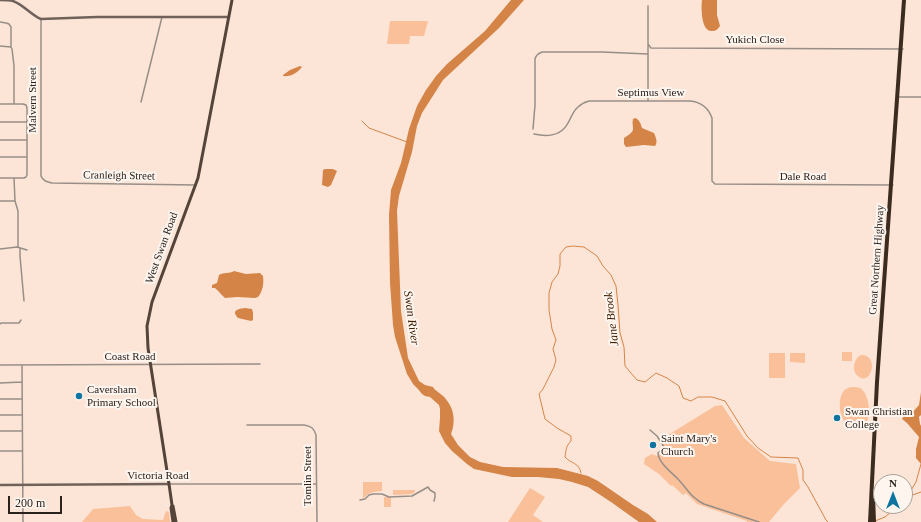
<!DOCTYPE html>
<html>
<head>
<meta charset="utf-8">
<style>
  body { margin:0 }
  #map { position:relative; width:921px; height:522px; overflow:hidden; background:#fce5d6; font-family:Georgia,serif }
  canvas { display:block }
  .north { position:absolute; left:873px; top:474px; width:40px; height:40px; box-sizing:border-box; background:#fef5ef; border:1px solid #a9a19b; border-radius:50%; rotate:0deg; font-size:11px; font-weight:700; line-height:16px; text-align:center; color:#2a221d }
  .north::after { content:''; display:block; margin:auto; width:14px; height:18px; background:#0e74a0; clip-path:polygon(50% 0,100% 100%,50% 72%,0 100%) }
  .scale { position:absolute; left:8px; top:496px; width:54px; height:18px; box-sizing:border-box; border:2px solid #2a221d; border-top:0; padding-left:5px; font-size:12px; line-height:14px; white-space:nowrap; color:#2a221d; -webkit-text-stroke:3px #fef5ef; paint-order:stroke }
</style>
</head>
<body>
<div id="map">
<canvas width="921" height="522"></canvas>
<div class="north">N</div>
<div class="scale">200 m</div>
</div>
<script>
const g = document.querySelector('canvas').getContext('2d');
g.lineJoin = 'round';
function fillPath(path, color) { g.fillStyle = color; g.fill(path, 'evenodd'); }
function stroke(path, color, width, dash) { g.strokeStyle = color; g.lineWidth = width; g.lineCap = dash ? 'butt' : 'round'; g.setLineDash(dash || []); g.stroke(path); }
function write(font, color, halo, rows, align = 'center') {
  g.font = font + ' Georgia,serif'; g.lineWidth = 4; g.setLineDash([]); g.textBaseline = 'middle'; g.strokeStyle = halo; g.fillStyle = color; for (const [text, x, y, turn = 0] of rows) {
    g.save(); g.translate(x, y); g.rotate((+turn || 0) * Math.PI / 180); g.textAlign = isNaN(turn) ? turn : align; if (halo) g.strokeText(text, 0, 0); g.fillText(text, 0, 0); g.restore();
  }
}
const green = new Path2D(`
  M390,21H428L424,36H410L409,44H387Z
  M842,352H852V361H842Z
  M769,353H785V378H769Z
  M790,353H805V363L790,362Z
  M861,355C880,354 871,388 858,376C851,371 854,358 861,355Z
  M851,387C854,387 857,387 860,388C870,393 873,423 862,427C842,434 835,404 843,392C845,389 848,388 851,387Z
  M722,405L744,438L770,461L796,464L800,488L784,504L769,522H747V521L697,504L686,493L683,495L672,485L671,486L659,474L644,464L645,458L652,454L657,456L666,450L660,440L715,406Z
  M363,482H382V491C372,492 369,492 363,499Z
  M530,488L545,497L533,515L543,522H508Z
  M393,490H415V492L412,494L393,495Z
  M384,497H391V507H384Z
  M130,506L136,515L143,519L163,520L166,511L169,512L170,522H82L93,509Z`);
const water = new Path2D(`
  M511,0H524L499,28L443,80L422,113L417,126L412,152L399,196L397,211L401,311L408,358L419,381L425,385L433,387C436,392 441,393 445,398C454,408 456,421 451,434L458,445L470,457L480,462L503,467L557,468L588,476L598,481L633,505L648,514L657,522H639L611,502L588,487L572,482L559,479L538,477H512L474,469L467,464L452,451L445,443L439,431L440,418V409L439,405L430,397L425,396L422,394L418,389L413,384L407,374L395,337L393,325L390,283L389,215L391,190L401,163L409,129L417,106L426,90L436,76L447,64L485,31Z
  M702,0H717V15L720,26C718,29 716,31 712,31C701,32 701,7 702,0Z
  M300,66L302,67C297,73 291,77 283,76V75L290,70Z
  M635,118C639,119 641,124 642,128L654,133C656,138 658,142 655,146L644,145L626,147L624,144V138C627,136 633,133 633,129C633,125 632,123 633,119Z
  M325,169H333L337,171L331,185L328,187L322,185L323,170Z
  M234,271L246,274L260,273L263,276C264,283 263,291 258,297L255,298L237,297L225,298C221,295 219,291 215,288H212V285L217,283L219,275C224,272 229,274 234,271Z
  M245,308L252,309L253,313V320L251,321L238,318C231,310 238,309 245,308Z
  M921,392V415L919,417L920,424L921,426V464L916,458V449L919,437L907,423L902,419L905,414H911L919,405Z`);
const stream = new Path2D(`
  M362,121L369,128L407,142
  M581,473C579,462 571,464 565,457C566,450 566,446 571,441V436L557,428L545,419L539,394L543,389L554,367L556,360L553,349L556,340L552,329L549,310V293L552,282L558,274L560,266V254L566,247L573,246L584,247L597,256L603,266L611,275L616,286L618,305L620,333L624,347L625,366L637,380L645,382L656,373L667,378L679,386L683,398L691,401L698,397H712L725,401L747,436L758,448L771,457L798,458L803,470V480L808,487L826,520L828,522
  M907,497L916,482L921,464
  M905,499L907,497L921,492
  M875,521L885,517L898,506`);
const street = new Path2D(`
  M648,6V44L651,48L903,49
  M41,19V176C43,181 47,182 52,183L196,185
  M0,22L6,23L9,24L11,27V46
  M0,46L11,47L12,49L14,66V104
  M897,97H921
  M648,101V45
  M141,102L162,17
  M0,104H23L26,105L27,108V175L26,177L24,178H0
  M0,122H27
  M533,129L535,105V59C536,55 538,54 542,52H602L648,54
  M534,134C547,137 561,136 568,123C571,118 573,111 578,107C581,104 585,102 589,101H690C701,102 708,107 712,118V181L715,184L893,185
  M0,140H26
  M0,157H26
  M14,178L15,201L18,211V247
  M0,201H14
  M20,248V256L24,301
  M0,249L17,247L27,250
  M0,324L1,323H19L21,320
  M0,365L260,364
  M22,365L23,522
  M0,383L22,382
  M0,399H22
  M0,415H22
  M247,425H304C311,426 314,428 316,435L317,522
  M650,430L657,436L664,447L658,453C658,462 671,472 677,478C686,487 692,499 704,504L759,522
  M0,431H22
  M0,451H22
  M170,484H316
  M360,500L365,499L369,495L373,494H382L389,497L412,496L428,487L430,490L435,493V497L434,501`);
const secondary = new Path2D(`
  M0,0C4,0 9,0 13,1C24,5 31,15 41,19L97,17H229
  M0,485L169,484`);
const primary = new Path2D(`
  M173,506L176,522
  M173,522L171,508L172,505L169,484L148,348L147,326L152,302L198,178L232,0`);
const highway = new Path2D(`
  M873,495L874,522
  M870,522L877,382L904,0`);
const markers = [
  [79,396,4,"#0e74a0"],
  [837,418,4,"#0e74a0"],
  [653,445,4,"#0e74a0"]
];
const streetNames = [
  ["Yukich Close",755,40],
  ["Septimus View",651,93],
  ["Malvern Street",33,100,-90],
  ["Cranleigh Street",119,176,1],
  ["Dale Road",803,177],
  ["West Swan Road",162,248,-70],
  ["Great Northern Highway",877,260,-86],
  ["Coast Road",130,357],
  ["Victoria Road",158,476],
  ["Tomlin Street",308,476,-90]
];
const poiNames = [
  ["Caversham",87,390],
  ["Primary School",87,403],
  ["Swan Christian",845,412],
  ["College",845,425],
  ["Saint Mary's",661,439],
  ["Church",661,452]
];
const waterNames = [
  ["Swan River",411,318,82],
  ["Jane Brook",612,319,-97]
];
fillPath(green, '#f9c09a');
fillPath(water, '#d58448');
stroke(stream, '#d58448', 1);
stroke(street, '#978e88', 1.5);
stroke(secondary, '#70625a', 2.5);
stroke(primary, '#54443a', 3);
stroke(highway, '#3c2b1f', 4);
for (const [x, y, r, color] of markers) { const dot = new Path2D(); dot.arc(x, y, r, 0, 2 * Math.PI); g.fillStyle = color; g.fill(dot); stroke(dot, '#fef5ef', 1.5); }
write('11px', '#2a221d', '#fef5ef', streetNames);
write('11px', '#2a221d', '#fef5ef', poiNames, 'left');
write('italic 12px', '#402005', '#fef5ef', waterNames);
</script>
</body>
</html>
